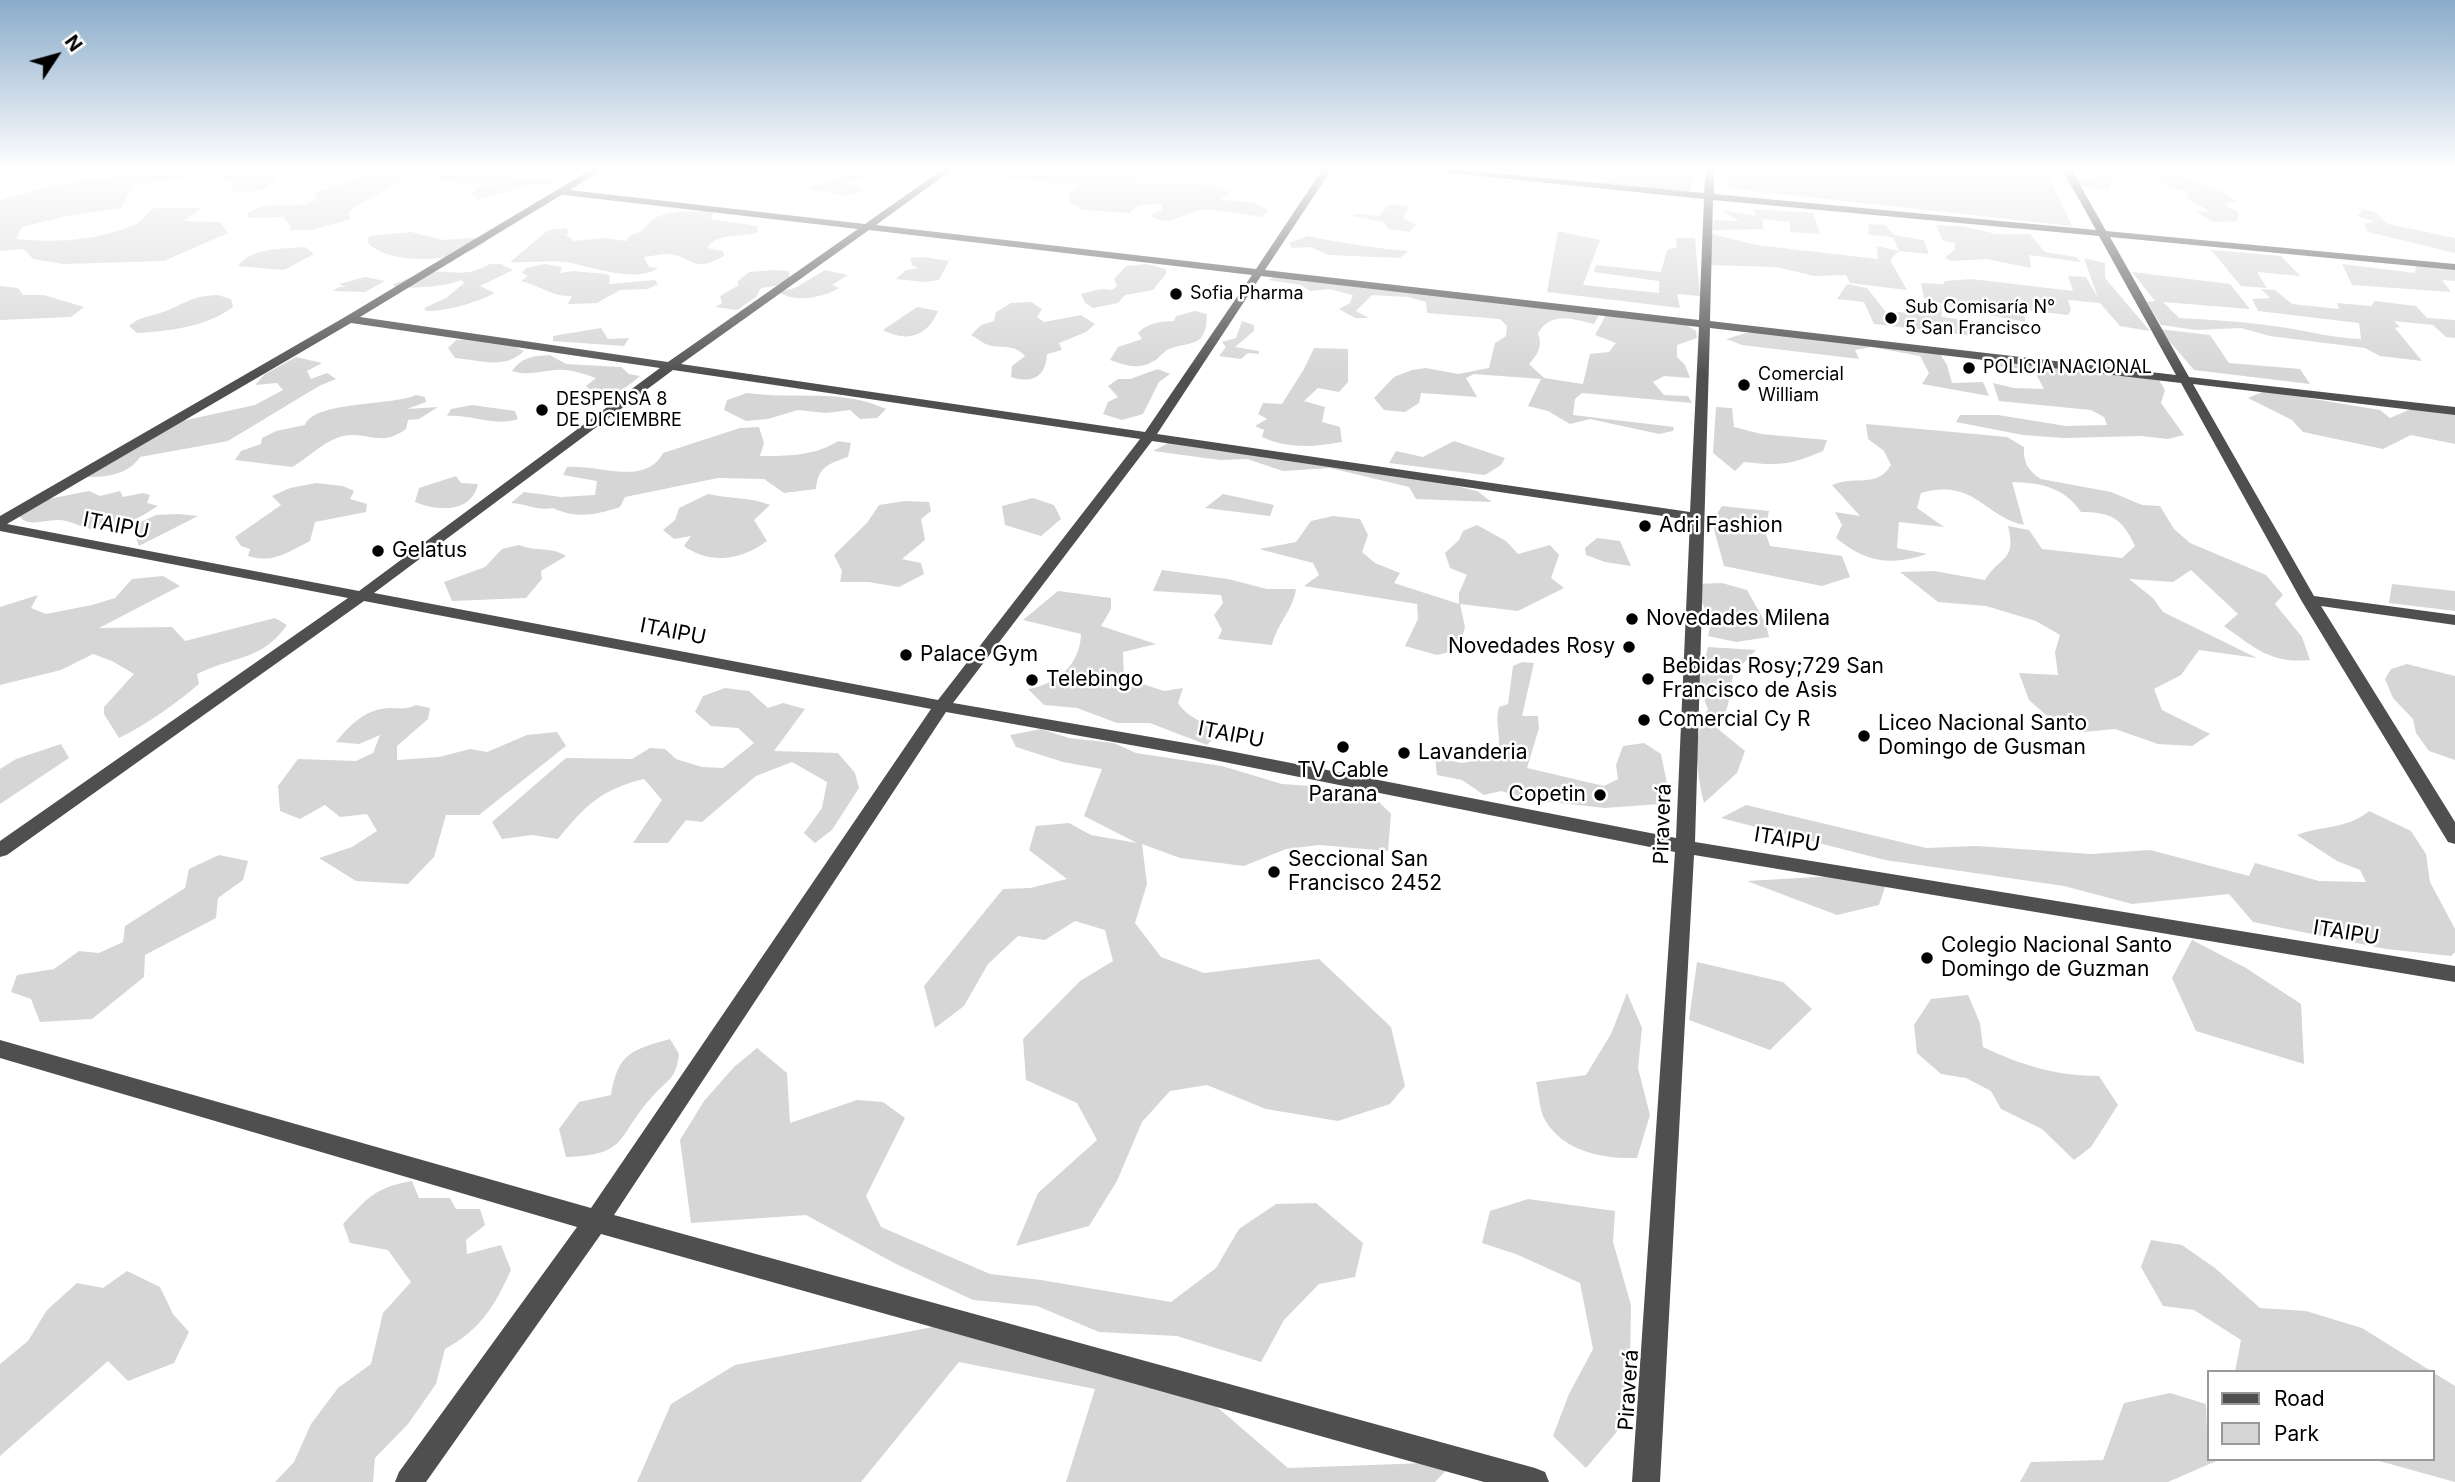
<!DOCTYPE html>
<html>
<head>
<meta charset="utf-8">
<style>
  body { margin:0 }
  #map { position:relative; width:2455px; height:1482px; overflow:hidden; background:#fff; font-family:Inter,sans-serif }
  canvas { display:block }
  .legend { position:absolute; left:2207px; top:1370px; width:228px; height:91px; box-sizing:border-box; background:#fff; border:2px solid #999; margin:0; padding:9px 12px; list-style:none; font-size:21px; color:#000 }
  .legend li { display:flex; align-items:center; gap:14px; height:35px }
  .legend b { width:35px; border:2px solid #999 }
  .north { position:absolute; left:21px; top:21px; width:70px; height:70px; -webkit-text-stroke:5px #fff; paint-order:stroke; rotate:54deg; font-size:19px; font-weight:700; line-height:28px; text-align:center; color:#000 }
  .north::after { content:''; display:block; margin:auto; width:24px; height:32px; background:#000; clip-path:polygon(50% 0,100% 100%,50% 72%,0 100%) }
</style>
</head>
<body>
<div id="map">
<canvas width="2455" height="1482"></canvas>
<ul class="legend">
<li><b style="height:9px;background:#4f4f4f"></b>Road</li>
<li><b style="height:19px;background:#d6d6d6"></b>Park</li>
</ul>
<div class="north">N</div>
</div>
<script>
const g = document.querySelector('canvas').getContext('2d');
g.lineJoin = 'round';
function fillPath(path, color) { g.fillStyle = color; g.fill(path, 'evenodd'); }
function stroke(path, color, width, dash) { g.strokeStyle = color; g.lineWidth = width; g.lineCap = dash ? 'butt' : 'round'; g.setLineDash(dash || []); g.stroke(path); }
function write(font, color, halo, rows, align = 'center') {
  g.font = font + ' Inter,sans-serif'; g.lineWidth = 5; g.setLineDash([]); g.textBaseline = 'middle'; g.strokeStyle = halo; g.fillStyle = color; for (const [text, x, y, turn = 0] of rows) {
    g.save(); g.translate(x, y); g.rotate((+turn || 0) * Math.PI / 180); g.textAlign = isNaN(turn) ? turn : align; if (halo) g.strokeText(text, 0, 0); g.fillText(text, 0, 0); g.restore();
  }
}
const green = new Path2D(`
  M174,167H256L268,169L277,178C263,193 253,193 233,192L232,182L214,175L133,184L121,208L66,216L22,227L16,239C56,243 95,241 134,225C142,222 146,212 155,208H202L183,221L220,222L228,233L164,261L63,264L33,259L24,249L0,251V200L51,186Z
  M435,167H529L510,175L517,179H553L547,185H528L478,200L470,194L478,188L496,185L439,180L433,176L442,170Z
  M830,167H864L866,177L846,182L865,191L845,196L810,189L809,187L836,179L827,172Z
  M1001,167H1097L1129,171L1137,167H1207C1187,174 1159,176 1138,178L1136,184L1200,183L1231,192L1219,200L1253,202L1268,210L1263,217C1244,215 1215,207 1196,211C1178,216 1168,228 1150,215L1162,210V204L1139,205L1129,213L1083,210L1070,202L1069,192L1082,185L1004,178Z
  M1623,167H1696L1690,193L1601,185Z
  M1728,167H2043L2072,226L1727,188Z
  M2095,167L2120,170L2132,176L2110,178L2115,183L2110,186V191L2081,186L2077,181L2095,177L2080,171Z
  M394,170L402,173V180C389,191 355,202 349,213L351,219L312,230H289L291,227L283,217L248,218V213C271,197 294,213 318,199L314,197L316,191C343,186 366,171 394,170Z
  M2171,172L2225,193L2237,201L2224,204L2239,213L2237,221L2214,222L2196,212L2210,211L2186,198L2191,196C2180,188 2169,188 2158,177L2161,173Z
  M1389,204L1409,206L1403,218L1416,225L1409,232L1389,229L1384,222L1353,216L1355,214L1379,216Z
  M2358,208L2375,212L2388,224L2455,238V253L2368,232L2364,223L2375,222L2357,216L2362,211Z
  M1754,209L1813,213L1820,234L1790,232V222L1763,219V229L1713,230L1714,220L1739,221L1721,210L1756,216Z
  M714,211L711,219L757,226L758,232C739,239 720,231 707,248L723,251L724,256C691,275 692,255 668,254C661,254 652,256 644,257L649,267L658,268C635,284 591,266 565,262C546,260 528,263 510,262L548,230L566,228L569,232L566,235L574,241L604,238L626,241L629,236C648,231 646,223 657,217C674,209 696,212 714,211Z
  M1869,224L1885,225L1894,235L1924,240L1929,254L1899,251L1890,260L1907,290L1850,283L1846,275L1814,276L1777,267L1710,265L1712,234L1756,245L1878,259L1877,246L1899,251L1893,237L1868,235Z
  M1936,225L1962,226L1996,234H2030L2045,252L2076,257L2081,262L2029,255L2031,268L1987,259L1950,261L1945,257L1955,250V243L1943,241Z
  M1558,231L1600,240L1583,285L1659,293V281L1594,272L1596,265L1661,272L1667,250L1677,247L1676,238H1695L1700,296L1677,294L1680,308L1547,292Z
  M411,232L443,240L490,237C471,263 390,267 368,243L369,236Z
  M1308,236C1341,243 1374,248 1408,251L1400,258L1329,255L1310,247L1292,248L1289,243Z
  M305,247L314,254L284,270L238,266C252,247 283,249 305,247Z
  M2211,250L2281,256L2300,276L2257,272L2267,288L2241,286Z
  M923,257L949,261L939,280L925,282L896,279L906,270L918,268L912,265L910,258Z
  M2084,258L2105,263V278L2150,331L2120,326L2100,303L2068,300L2071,310L2068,315L2025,310V322L1991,315L1987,306L1963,303L1961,310L1924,298L1921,283L1943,284L1945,281L1972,279L2073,291L2068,276L2086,277L2098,298Z
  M490,264H501L513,270L480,286L495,293C475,303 449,311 426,311L424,308L446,298L464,283L461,280C446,287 413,288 396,288L393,284C404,281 415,274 425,273C454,268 462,280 490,264Z
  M544,264L562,267L560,273L573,271L606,274L610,276L609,284L655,280L658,284L648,289L620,290L597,303L568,304L572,296C552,297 541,286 521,281L528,276L522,273L526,268Z
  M1147,264L1166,269V274L1153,290L1125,295L1118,303L1093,308L1085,303L1081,294L1101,289L1112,290L1117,286L1114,279L1126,266Z
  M2342,264L2415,273L2416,266L2455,270V281L2442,280L2451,292L2352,285Z
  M775,270L789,271V279L775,286L761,288L756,297L737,310L715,307L722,303L720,296L739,285L737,282L749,272Z
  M825,270L848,275L832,285L839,288C821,298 797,303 778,292L795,288Z
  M2132,272L2230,284L2250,309L2163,302L2179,318C2215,320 2251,322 2287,328C2311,332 2336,338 2361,339L2359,323L2258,311L2252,299L2270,298L2261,289L2275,290L2292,304L2339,309L2337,303L2371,306L2375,301L2416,306L2427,318L2455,320V338L2446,337L2433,325L2394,321L2400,327L2395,328L2422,361L2380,356L2365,348L2270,336L2241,328L2196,330L2161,325L2147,302L2155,301Z
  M365,277L385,281L365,292L333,291L339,287H345L339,284Z
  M1274,277L1600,313L1594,324C1572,319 1552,311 1538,333C1543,346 1538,354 1529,364L1544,378L1583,384L1590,354L1609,352L1616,343L1595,335L1606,315L1685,324L1696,331L1697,338L1677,345V357L1685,365L1690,378L1664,376L1653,382L1664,395L1688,396L1692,403L1582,393L1575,399L1573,415L1674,427L1673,431L1659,434L1590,419L1570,424L1548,411L1528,406L1541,379L1474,374L1466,378L1477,397L1421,393L1419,403L1405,412L1384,410L1374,398L1394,377L1412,370L1426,368L1458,374L1489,368L1495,343L1506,336L1507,326L1500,319L1427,313L1426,302L1408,297L1372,295L1356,311L1369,318H1355L1339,309L1350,303L1353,295L1329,289L1310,291L1301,285L1268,280Z
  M1847,284L1867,288L1885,311L1922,314V301L1941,305L1942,317L1981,322L1974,336L1874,324L1864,302L1837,299Z
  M0,286L18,288L23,295H44L84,307L71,317L0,320Z
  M218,295L231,299L233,307C206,327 170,331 137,333L129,326C139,317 147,317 160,313C185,305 188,296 218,295Z
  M1031,302L1042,309L1037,317L1044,322L1081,315L1095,324L1086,332L1059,343L1062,350L1047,354C1046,377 1032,384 1011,377L1012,366L1025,356C1015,345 1006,348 992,346C985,345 978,339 971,335L981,325L994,321L996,312L1011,303Z
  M917,307L938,311C928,336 907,343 883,330Z
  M1195,311L1207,314C1206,349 1193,340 1169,349C1162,352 1159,359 1152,362C1138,370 1124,365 1110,360L1118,347L1142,339L1138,333C1148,322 1160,322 1174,321L1176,316Z
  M1242,321L1254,325V331L1235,347L1259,351V354L1248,353L1241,359L1219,356L1226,347L1222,342L1236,338Z
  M601,328L608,339L629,338L624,346L553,341V336Z
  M2159,329L2210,335L2229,363L2300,369L2310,384L2194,370Z
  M1776,332L1937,349L1947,365L1952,383L1983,382L1989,396L1922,384L1929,373L1920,356L1871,347L1855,350L1859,359L1742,345L1726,339L1746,333Z
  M476,339L506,343L524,351C505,370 479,360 455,358L448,348L456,340Z
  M1314,348L1348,349V382L1339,392L1318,388L1304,401L1325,407L1322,422L1340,427L1342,442C1314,447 1288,449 1262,437L1264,430L1255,426L1267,419L1258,414L1263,403L1282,404L1304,369Z
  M1976,354L2110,370H2142L2156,375L2165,390L2161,403L2184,435L2168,439L2141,436L2064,438L2023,435L1956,422L1960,415H1998L2066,426L2107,425L2104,417L2091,410L1999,401L1993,383L2014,388L2044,389L2034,370L1985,365Z
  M550,355L566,364L621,367L629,374L640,376C625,390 603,403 586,386L596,378C583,374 570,369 557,370C540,371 528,376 512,371C522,357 533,356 550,355Z
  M296,357L322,363L307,371L311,379L327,373L336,379L319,386L228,441L140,457C125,479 96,478 72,476L89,469L159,426L255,405L283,390L277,383L255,385L265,374Z
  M1158,369L1170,374L1159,382L1143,414L1122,420L1103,414L1108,402L1118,397L1108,386L1118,379H1130Z
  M2265,391L2380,410L2390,418L2416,407L2455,412V444L2411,435L2383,449L2303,432L2292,420L2248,398Z
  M747,393C795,400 840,388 886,409L877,418L860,419L850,410L826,413L798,410L768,419L746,421L724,410L727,400Z
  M416,395L425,397L426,402L407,409L438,407L419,419L408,420L406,429C380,448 368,431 343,436C323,441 309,458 292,467L235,460L241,451L261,444L262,438L276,431L305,425C314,401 391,406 416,395Z
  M472,405L515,411L518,419C494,427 471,414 447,416L451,409Z
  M1716,407L1732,408L1734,427L1761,434L1827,440L1823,451C1791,465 1779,466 1744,462L1735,471L1713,453Z
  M1866,424L2007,437L2024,447C2023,462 2028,471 2041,479L2111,492L2142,505L2160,506L2174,529L2190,543L2266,575L2283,595L2275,604L2302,637L2310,660C2271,664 2255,648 2224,626L2238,614L2191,570L2173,582L2129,579L2153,598L2163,612L2257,658L2199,650L2181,675L2154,689L2162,710L2210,734L2192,746L2158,744L2115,729L2084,732L2055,723L2029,700L2019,673L2058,675L2055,652L2060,635L2036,621L1986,606L1938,602L1900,572L1934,571L1985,580C2000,555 2017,562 2008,526L2029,530L2042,549L2122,558L2135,546C2122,518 2111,512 2081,512C2064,487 2041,483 2012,482L2024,525C1984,517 1975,478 1921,493L1917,508L1944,527L1899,522L1897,548L1927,554C1890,566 1867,563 1836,538L1842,525L1835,512L1860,516L1832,485C1854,475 1877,489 1891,465L1884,451L1868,439Z
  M759,427L764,443L760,456C787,456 815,456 838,441L851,443L848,457C828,464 818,467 816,489L784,493L764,479L718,478L625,497L620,507C596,515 576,519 553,508C537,511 528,504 511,503L524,492L561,497L595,495L597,481L563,475L567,467C598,464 645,487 663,453L740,428Z
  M1172,441L1423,478L1477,491L1492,502L1416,499L1409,487L1330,468L1283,471L1247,459L1220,460L1153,451Z
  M1454,441L1505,458L1501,465L1485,475L1389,463L1396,451L1423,457Z
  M456,476L461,483L478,484C471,514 437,511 415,502L419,488Z
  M316,483L343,486L354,491L350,499L367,504L366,512L315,522L310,541C288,552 273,564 248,556L250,549L241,546L235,537L281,505L272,496L290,488Z
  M89,491L100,496L120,491L123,497L143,493L150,495L147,503L158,506C139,518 114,533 91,529C80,527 70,520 58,520C40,520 25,530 15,510L28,503Z
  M708,494C729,499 751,497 770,505L754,520L767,541C742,560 710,565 684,546L691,536L674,539L663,530L675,520L679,508Z
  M1223,494L1274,505L1270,516L1205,508Z
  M1033,498L1054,505L1061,519L1041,536L1005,525L1002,506Z
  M905,501L929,502L931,511L921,519L925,540L902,559L921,563L924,574L899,587L868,582H840L842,571L834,555L867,523L879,505Z
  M1722,506L1769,511L1765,531L1770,546L1842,556L1850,577L1822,586L1724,566L1712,522Z
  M179,514L198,516L139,546L132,526L156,515Z
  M1333,516L1360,519L1368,535L1362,552L1375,563L1400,573L1394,583L1459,604V593L1467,575L1450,568L1445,553L1459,540L1463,531L1477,525L1506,541L1518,554L1550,545L1559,555L1551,578L1564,588L1518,611L1460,604L1465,627L1458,650L1437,655L1405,646L1418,619L1417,604L1304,586L1319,575L1313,563L1259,549L1296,542L1311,521Z
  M1597,538L1620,541L1631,566L1605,562L1586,555L1585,548Z
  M519,545C536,552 550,546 566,556L541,571L542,579L526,598L452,601L444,582L485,567L502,549Z
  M1162,570L1228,579L1267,589H1296C1293,610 1277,624 1272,645L1218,639L1222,630L1214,615L1223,603L1221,595L1153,591Z
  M163,576L180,586L99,628L172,627L185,641L275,618L287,625C262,661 233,656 197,674L199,684C174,705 149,723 119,738L104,714V707L134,674L112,661L93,654L61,670L0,685V607L38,595L31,608L46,614L92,605L115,598L132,579Z
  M1722,583L1747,590L1766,624L1769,637L1736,642L1708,636L1711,623L1694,584Z
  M2392,584L2455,591V611L2389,603Z
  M1058,591L1111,598V609L1101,626L1156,644L1123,652L1124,678L1164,691L1183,688L1178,703C1188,719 1205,720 1216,735L1207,745L1150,723H1117L1077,708L1044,705L1028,689C1057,684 1080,665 1081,634L1023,620Z
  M1708,647L1756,650L1733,674L1728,705L1718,729L1745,751L1737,773L1704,803C1697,774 1691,736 1708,709L1698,685Z
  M1522,662L1534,663L1522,716H1538L1539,728L1527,768L1604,786L1618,779L1616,765L1623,746L1644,743L1661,754L1669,793L1659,804L1605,808L1532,800L1501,791L1484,795L1462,780L1437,775L1435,758L1462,763L1497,757C1503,740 1494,724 1499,707L1508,704L1513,666Z
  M2407,664L2455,676V760L2429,751L2416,733L2413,719L2393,698L2385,679L2391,669Z
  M725,688L749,691L768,708L783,703L805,709L774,751L838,753L855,773L859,788L832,830L815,843L804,833L822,808L827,782L792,762L756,776L702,822L686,820L668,843H633L662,800L644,779C600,790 586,805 558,839L532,835L502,839L492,822L566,758L632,759L650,748L665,749L676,759L702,767L723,768L754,743L738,728L711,726L695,712L703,696Z
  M416,705L430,708L428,719L397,746V760L439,757L470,749L487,752L527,735L557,732L566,746L479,815H446L434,857L408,884L356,881L319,858L352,847L377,831L367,814L340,817L325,805L300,819L280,811L278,786L298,759L356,761L373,753L380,735L359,744L336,742C350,725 364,710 388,708C399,708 405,710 416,705Z
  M1041,729L1069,738L1114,743L1136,753L1222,766L1282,784L1367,790L1391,814L1388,851L1319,845L1286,849L1244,866L1180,858L1142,844L1147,884L1135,923L1161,957L1204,973L1319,959L1391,1027L1405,1086L1390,1104L1338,1121L1266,1109L1207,1085L1170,1091L1142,1122L1117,1181L1089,1226L1016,1246L1038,1193L1097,1140L1077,1103L1026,1080L1023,1039L1080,981L1113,961L1105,930L1075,921L1045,940L1018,936L988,964L964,1006L935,1028L924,986L1003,889L1030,888L1067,879L1029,850L1036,826L1069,823L1091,835L1137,843L1084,816L1102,769L1063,762L1016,747L1010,735Z
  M61,744L69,758L0,804V769L16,759Z
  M1746,805L1926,848L1977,846L2091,854L2150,850L2249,876L2255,863L2319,881L2366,882L2360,870L2337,861L2297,835C2324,825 2348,829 2369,811L2411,831L2426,854L2430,882L2455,929V952L2451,956L2386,949L2253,922L2229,894L2132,904L2064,886L1885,860L1721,818Z
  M219,855L248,861L243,880L218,898L216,918L145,955L144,977L92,1019L40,1022L31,999L11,992L17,975L54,969L79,951L99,953L123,942L125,926L185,888L189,869Z
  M1853,875L1885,887L1879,905L1837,915L1747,881Z
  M2192,940L2246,968L2301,1004L2304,1064L2196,1031L2172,978Z
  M1697,962L1783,982L1812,1009L1770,1050L1689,1020Z
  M1627,993L1642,1028L1638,1068L1650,1115L1637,1158C1603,1159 1564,1152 1545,1120C1539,1110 1539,1093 1536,1082L1586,1075L1611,1034Z
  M1968,995L1980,1023L1983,1047C2021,1065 2056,1076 2099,1076L2118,1105L2091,1147L2074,1160L2042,1129L2001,1109L1991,1091L1966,1078L1941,1074L1917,1053L1914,1025L1931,999Z
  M670,1039L679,1054C676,1081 667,1079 651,1098C616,1137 629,1155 566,1157L559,1129L579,1102L611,1095C618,1053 631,1050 670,1039Z
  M757,1048L787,1073L790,1123L857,1100L883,1102L905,1118L866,1196L881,1227L990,1274L1041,1280L1171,1302L1216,1268L1239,1229L1276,1204L1316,1203L1363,1243L1355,1277L1319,1284L1284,1320L1261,1362L1177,1336L1099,1332L1037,1306L973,1300L896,1264L806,1215L691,1223L680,1140L704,1101L734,1067Z
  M412,1181L419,1198H450L456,1209H480L485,1225L466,1240L467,1254L501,1245L511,1270C494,1307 481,1329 445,1349L436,1384L408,1424L375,1458L373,1482H275L294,1462L311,1424L338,1388L371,1364L383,1313L411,1282L388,1250L350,1243L343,1224C367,1198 376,1187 412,1181Z
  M1528,1199L1615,1211L1613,1242L1631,1305L1630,1365L1621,1427L1586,1468L1553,1436L1569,1394L1593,1349L1580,1283L1516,1254L1482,1243L1490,1211Z
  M2151,1240L2182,1245L2215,1268L2260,1308L2306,1311L2362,1328L2455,1386V1482L2372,1459H2432V1372H2235L2241,1340L2194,1310L2163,1306L2141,1267Z
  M127,1271L160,1287L173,1314L189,1332L174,1363L128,1381L108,1361L0,1456V1364L28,1341L47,1310L77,1283L103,1288Z
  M938,1326L1196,1389L1288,1468L1454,1462L1435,1482H1066L1095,1389L959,1362L861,1482H637L671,1404L735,1365Z
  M2170,1393L2206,1404L2208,1459H2221L2168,1482H2020L2031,1462L2103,1460L2124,1403Z`);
const minor = new Path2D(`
  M595,167H606L570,190L865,224L946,167H956L876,225L1256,269L1324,167H1333L1265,270L1699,320L1704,199L1391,167H1428L1704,193L1706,167H1714V194L2096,230L2061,167H2070L2106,231L2455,264V270L2110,237L2189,377L2455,407V415L2193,384L2314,596L2455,615V625L2321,606L2455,822V844L2448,842L2301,600L2181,383L1710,328L1695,842L2455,966V982L1694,855L1660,1482H1632L1675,852L1209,759L946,712L614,1215L1535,1468L1545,1472L1549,1482H1484L601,1234L426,1482H395L399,1472L577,1227L0,1058V1040L591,1208L931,709L364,601L7,855L0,857V841L348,598L0,531V516L345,317ZM563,194L564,195L858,229L668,362L360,317ZM1713,200L2099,236L2176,375L1710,321ZM869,230L1252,275L1145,432L681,364ZM1261,276L1699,327L1690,512L1157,434ZM351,323L660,368L359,591L7,524ZM673,370L1140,439L938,700L374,593ZM1152,441L1690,520L1676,838L1209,747L953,703Z
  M2433,167H2455V172Z`);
const markers = [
  [1176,294,7,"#000"],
  [1891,318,7,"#000"],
  [1969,368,7,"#000"],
  [1744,385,7,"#000"],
  [542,410,7,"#000"],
  [1645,526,7,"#000"],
  [378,551,7,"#000"],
  [1632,619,7,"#000"],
  [1629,647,7,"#000"],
  [906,655,7,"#000"],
  [1648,679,7,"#000"],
  [1032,680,7,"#000"],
  [1644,720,7,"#000"],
  [1864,736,7,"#000"],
  [1343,747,7,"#000"],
  [1404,753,7,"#000"],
  [1600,795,7,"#000"],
  [1274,872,7,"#000"],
  [1927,958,7,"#000"]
];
const farPoinames = [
  ["Sofia Pharma",1190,294],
  ["Sub Comisaría N°",1905,308],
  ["5 San Francisco",1905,329],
  ["POLICIA NACIONAL",1983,368],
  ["Comercial",1758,375],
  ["William",1758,396],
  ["DESPENSA 8",556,400],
  ["DE DICIEMBRE",556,421]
];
const streetNames = [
  ["ITAIPU",116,526,11],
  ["ITAIPU",673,632,11],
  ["ITAIPU",1231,735,11],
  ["Piraverá",1663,824,-88],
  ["ITAIPU",1787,840,9],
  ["ITAIPU",2346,933,9],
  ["Piraverá",1629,1390,-86]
];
const poiNames = [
  ["Adri Fashion",1659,526],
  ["Gelatus",392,551],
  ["Novedades Milena",1646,619],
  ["Novedades Rosy",1615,647,"right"],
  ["Palace Gym",920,655],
  ["Bebidas Rosy;729 San",1662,667],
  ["Francisco de Asis",1662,691],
  ["Telebingo",1046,680],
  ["Comercial Cy R",1658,720],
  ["Liceo Nacional Santo",1878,724],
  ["Domingo de Gusman",1878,748],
  ["Lavanderia",1418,753],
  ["TV Cable",1343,771,"center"],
  ["Parana",1343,795,"center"],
  ["Copetin",1586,795,"right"],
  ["Seccional San",1288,860],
  ["Francisco 2452",1288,884],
  ["Colegio Nacional Santo",1941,946],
  ["Domingo de Guzman",1941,970]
];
fillPath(green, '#d6d6d6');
fillPath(minor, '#4f4f4f');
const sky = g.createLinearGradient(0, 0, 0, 375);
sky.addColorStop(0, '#8aabca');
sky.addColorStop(0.45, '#fff');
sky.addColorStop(1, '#ffffff00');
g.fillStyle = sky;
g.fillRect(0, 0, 2455, 375);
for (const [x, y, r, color] of markers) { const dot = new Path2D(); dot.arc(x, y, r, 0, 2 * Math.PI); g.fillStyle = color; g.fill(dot); stroke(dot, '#fff', 2.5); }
write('18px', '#000', '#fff', farPoinames, 'left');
write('21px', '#000', '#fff', streetNames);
write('21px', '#000', '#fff', poiNames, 'left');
</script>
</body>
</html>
